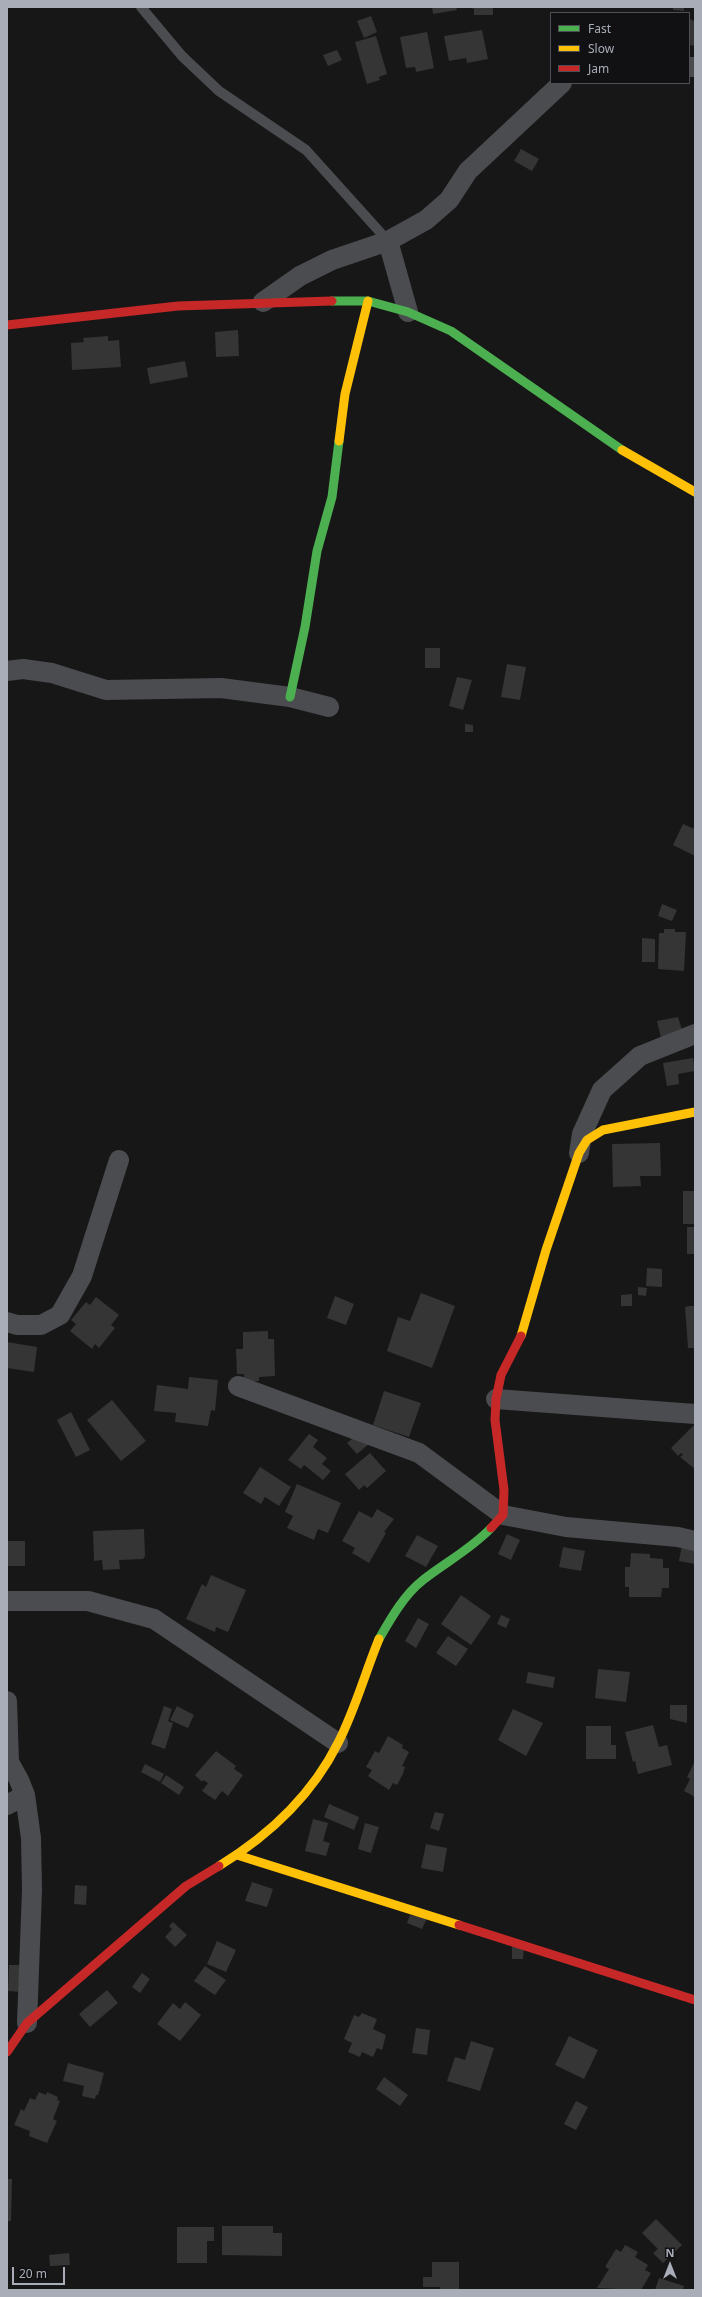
<!DOCTYPE html>
<html>
<head>
<meta charset="utf-8">
<style>
  body { margin:0 }
  #map { position:relative; width:702px; height:2297px; overflow:hidden; background:#171717; font-family:"Noto Sans",sans-serif }
  canvas { display:block }
  .frame { position:absolute; inset:0; border:8px solid #a8adb8; pointer-events:none }
  .legend { position:absolute; left:550px; top:12px; width:140px; height:72px; box-sizing:border-box; background:#111113; border:1px solid #4d4f55; margin:0; padding:5px 7px; list-style:none; font-size:12px; color:#a8adb8 }
  .legend li { display:flex; align-items:center; gap:8px; height:20px }
  .legend b { width:20px; border:1px solid #4d4f55 }
  .north { position:absolute; left:650px; top:2245px; width:40px; height:40px; -webkit-text-stroke:3px #111113; paint-order:stroke; rotate:0deg; font-size:11px; font-weight:700; line-height:16px; text-align:center; color:#a8adb8 }
  .north::after { content:''; display:block; margin:auto; width:14px; height:18px; background:#a8adb8; clip-path:polygon(50% 0,100% 100%,50% 72%,0 100%) }
  .scale { position:absolute; left:12px; top:2267px; width:53px; height:18px; box-sizing:border-box; border:2px solid #a8adb8; border-top:0; padding-left:5px; font-size:12px; line-height:14px; white-space:nowrap; color:#a8adb8; -webkit-text-stroke:3px #111113; paint-order:stroke }
</style>
</head>
<body>
<div id="map">
<canvas width="702" height="2297"></canvas>
<div class="frame"></div>
<ul class="legend">
<li><b style="height:5px;background:#4caf50"></b>Fast</li>
<li><b style="height:5px;background:#ffc107"></b>Slow</li>
<li><b style="height:5px;background:#c62828"></b>Jam</li>
</ul>
<div class="north">N</div>
<div class="scale">20 m</div>
</div>
<script>
const g = document.querySelector('canvas').getContext('2d');
g.lineJoin = 'round';
function fillPath(path, color) { g.fillStyle = color; g.fill(path, 'evenodd'); }
function stroke(path, color, width, dash) { g.strokeStyle = color; g.lineWidth = width; g.lineCap = dash ? 'butt' : 'round'; g.setLineDash(dash || []); g.stroke(path); }
const building = new Path2D(`
  M432,7H456L457,10L433,14Z
  M468,7H493V15H474V9Z
  M673,7H684V11L673,10Z
  M371,16L377,32L364,38L357,21Z
  M689,18L695,22V46L689,45Z
  M482,30L488,59L467,63L466,58L449,61L444,36Z
  M427,32L434,68L416,72L415,67L406,68L400,37Z
  M376,36L387,74L379,77L380,80L367,84L355,42Z
  M337,50L342,60L328,66L323,55Z
  M521,149L539,159L532,171L514,161Z
  M238,330L239,356L216,357L215,332Z
  M108,336V341L119,340L121,367L72,370L71,343L84,342L83,338Z
  M185,361L188,377L150,384L147,368Z
  M425,648H440V668H425Z
  M507,664L526,667L520,700L501,697Z
  M457,677L472,680L463,710L449,706Z
  M465,724L473,725V732H465Z
  M683,824L695,829V856L673,845Z
  M662,904L677,910L672,921L658,916Z
  M664,929H675V932H686L684,971L658,969L659,933H664Z
  M642,938L655,939V962H642Z
  M678,1017L682,1030L661,1038L657,1021Z
  M693,1058L695,1071L678,1074L679,1084L667,1086L663,1063Z
  M660,1143L661,1176H640L641,1186L613,1187L612,1144Z
  M683,1191H695L694,1224H683Z
  M687,1227H695V1254H687Z
  M647,1268L662,1269V1287L646,1286Z
  M638,1287L647,1288L646,1296L638,1295Z
  M421,1293L455,1306L432,1368L387,1351L398,1317L410,1321Z
  M632,1294V1306H621V1295Z
  M335,1296L354,1304L346,1325L327,1318Z
  M96,1297L119,1315L111,1325L115,1328L99,1348L95,1344L92,1349L70,1331L76,1324L71,1320L86,1302L90,1305Z
  M690,1306H695V1348H688L685,1307Z
  M268,1331V1339H274L275,1376L259,1377V1381L244,1382V1374H237L236,1349H243V1332Z
  M7,1342L37,1347L34,1372L7,1368Z
  M189,1377L218,1380L215,1411L211,1410L208,1426L175,1422L176,1413L154,1411L157,1385L188,1389Z
  M384,1391L421,1403L409,1437L373,1425Z
  M112,1400L146,1441L121,1461L87,1420Z
  M71,1412L90,1450L76,1457L57,1420Z
  M695,1424V1469L680,1457L683,1455L681,1453L678,1456L671,1448Z
  M359,1433L369,1444L357,1454L347,1443Z
  M309,1434L318,1440L313,1447L327,1458L322,1464L331,1471L323,1480L304,1465L301,1469L288,1460Z
  M370,1453L386,1471L367,1488L364,1485L359,1490L345,1474Z
  M260,1467L291,1487L279,1506L265,1497L261,1504L243,1493Z
  M297,1484L341,1503L328,1533L318,1529L314,1540L287,1528L293,1516L285,1512Z
  M377,1509L394,1519L384,1532L386,1533L369,1563L352,1553L355,1548L342,1541L359,1511L372,1518Z
  M144,1529L145,1556L143,1559L119,1560L120,1569L103,1570L102,1560L94,1561L93,1531Z
  M507,1534L520,1540L511,1560L498,1554Z
  M417,1535L438,1546L426,1567L405,1556Z
  M7,1541H25V1566H7Z
  M682,1545L695,1547V1564L679,1561Z
  M563,1547L585,1551L581,1571L559,1567Z
  M631,1553L650,1554V1558L663,1559V1568H669V1588H662L661,1597H629V1587H625V1567H630Z
  M211,1575L246,1590L228,1632L216,1627L215,1632L186,1619L202,1584L206,1587Z
  M461,1595L491,1616L471,1645L441,1624Z
  M501,1615L510,1619L506,1628L497,1624Z
  M418,1618L429,1624L416,1648L405,1641Z
  M448,1636L468,1649L456,1666L436,1653Z
  M598,1669L630,1672L626,1702L595,1698Z
  M528,1672L555,1677L553,1688L526,1683Z
  M670,1705H687V1723L670,1719Z
  M164,1706L172,1709L168,1721L173,1723L165,1749L151,1744Z
  M177,1706L194,1715L188,1728L170,1720Z
  M513,1709L543,1723L526,1756L498,1740Z
  M653,1725L659,1747L667,1745L672,1765L638,1774L635,1761L633,1762L625,1732Z
  M586,1726H611V1745H616V1759H586Z
  M388,1736L403,1745L402,1748L409,1752L402,1766L405,1767L403,1774L397,1785L393,1783L389,1790L368,1776L372,1770L366,1767L375,1751L379,1753Z
  M216,1751L236,1766L234,1769L243,1775L228,1796L222,1791L215,1800L202,1791L208,1783L203,1780L202,1782L195,1775Z
  M695,1761V1797L684,1791L690,1779L687,1777Z
  M145,1764L164,1774L160,1782L141,1772Z
  M166,1775L184,1787L179,1795L161,1783Z
  M329,1804L359,1817L354,1830L324,1817Z
  M435,1812L444,1814L439,1831L430,1828Z
  M313,1819L328,1823L323,1841L330,1843L326,1856L305,1851Z
  M365,1823L379,1827L371,1853L358,1849Z
  M426,1844L447,1848L443,1872L421,1868Z
  M252,1882L273,1889L267,1907L245,1901Z
  M75,1885L87,1886L86,1905L74,1904Z
  M410,1915L427,1918L422,1929L407,1923Z
  M173,1922L187,1935L175,1947L165,1937L172,1929L169,1926Z
  M217,1941L236,1950L226,1972L207,1964Z
  M512,1947H524L523,1959H512Z
  M9,1965H23L21,1992L8,1991Z
  M205,1966L226,1980L215,1995L194,1981Z
  M142,1973L150,1979L140,1993L132,1987Z
  M107,1990L118,2003L90,2027L79,2014Z
  M185,2002L201,2015L180,2041L157,2024L173,2003L180,2009Z
  M362,2013L377,2019L373,2029L386,2035L382,2050L377,2048L373,2057L362,2052L360,2057L348,2052L352,2043L344,2039L354,2015L359,2017Z
  M416,2028L430,2030L427,2055L412,2053Z
  M569,2036L598,2050L584,2079L555,2065Z
  M471,2041L494,2048L480,2091L447,2081L455,2057L465,2060Z
  M68,2063L104,2073L98,2095H96L95,2099L82,2096L84,2086L63,2081Z
  M384,2077L408,2095L400,2106L376,2089Z
  M39,2092L46,2095L47,2092L58,2097L57,2100L60,2101L53,2119L57,2121L47,2143L29,2136L30,2131L14,2125L21,2109L24,2111L30,2098L35,2100Z
  M576,2101L588,2107L576,2130L564,2124Z
  M7,2179H12L11,2221H7Z
  M656,2219L682,2245L663,2263L653,2253L658,2249L642,2233Z
  M222,2226H273V2233H282V2256L222,2255Z
  M177,2227H214V2241H207V2263H177Z
  M625,2245L638,2252L635,2257L648,2265L645,2270L651,2273L641,2290L597,2288L609,2269L605,2267L616,2249L621,2252Z
  M69,2253L70,2265L50,2266L49,2255Z
  M432,2262H459V2290H440V2287H423V2277H432Z
  M659,2278L684,2286L683,2290H655Z`);
const lane = new Path2D(`
  M141,7L182,56L219,91L306,150L388,241`);
const street = new Path2D(`
  M689,67H695
  M388,241L408,312
  M263,302L300,276L332,260L388,241L426,220L449,200L468,171L562,83
  M7,671L23,669L52,673L106,690L221,688L290,697L329,707
  M579,1153L582,1134L602,1090L640,1056L695,1034
  M7,1322L17,1325H41L60,1315L82,1276L119,1160
  M238,1386L419,1453L503,1515L566,1527L678,1537L695,1541
  M496,1399L695,1414
  M7,1601H88L154,1619L338,1743
  M7,1701L9,1762L19,1780L25,1795L31,1838L32,1890L27,2023
  M7,1805L25,1795`);
const fast = new Path2D(`
  M332,301H368L408,312L451,331L622,450
  M290,697L305,627L317,551L332,497L339,441
  M379,1639C391,1618 404,1595 423,1580C446,1562 471,1549 491,1528`);
const slow = new Path2D(`
  M339,441L345,394L368,301
  M622,450L695,492
  M521,1336L546,1250L579,1153L587,1140L603,1130L695,1112
  M237,1855L459,1925
  M219,1866C268,1836 312,1795 338,1743C355,1710 365,1673 379,1639`);
const jam = new Path2D(`
  M7,325L178,306L332,301
  M491,1528L503,1515L504,1490L495,1420L496,1399L501,1375L521,1336
  M459,1925L695,2000
  M7,2052L27,2023L186,1886L219,1866`);
fillPath(building, '#353536');
stroke(lane, '#4b4c50', 10);
stroke(street, '#4b4c50', 20);
stroke(fast, '#4caf50', 9);
stroke(slow, '#ffc107', 9);
stroke(jam, '#c62828', 9);
</script>
</body>
</html>
